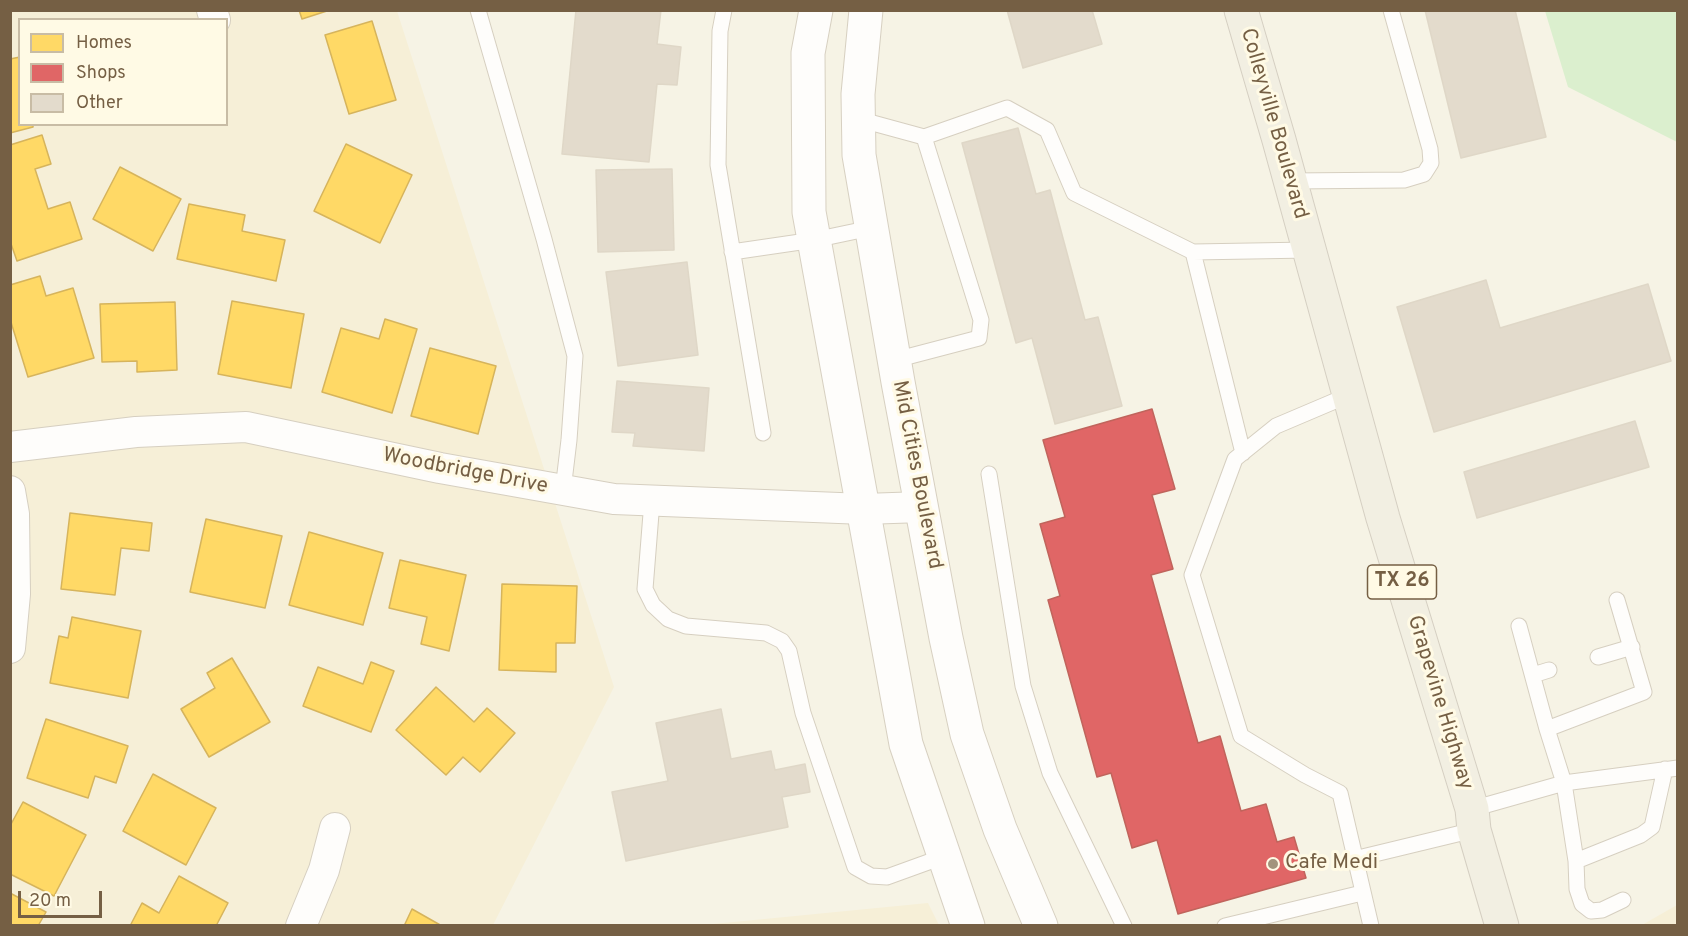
<!DOCTYPE html>
<html>
<head>
<meta charset="utf-8">
<style>
  body { margin:0 }
  #map { position:relative; width:1688px; height:936px; overflow:hidden; background:#f6f3e5; font-family:Overpass,sans-serif }
  canvas { display:block }
  .frame { position:absolute; inset:0; border:12px solid #755f44; pointer-events:none }
  .legend { position:absolute; left:18px; top:18px; width:210px; height:108px; box-sizing:border-box; background:#fffae5; border:2px solid #c8bca5; margin:0; padding:8px 10px; list-style:none; font-size:18px; color:#755f44 }
  .legend li { display:flex; align-items:center; gap:12px; height:30px }
  .legend b { width:30px; border:2px solid #c8bca5 }
  .scale { position:absolute; left:18px; top:891px; width:84px; height:27px; box-sizing:border-box; border:3px solid #755f44; border-top:0; padding-left:8px; font-size:18px; line-height:21px; white-space:nowrap; color:#755f44; -webkit-text-stroke:4px #fffae5; paint-order:stroke }
</style>
</head>
<body>
<div id="map">
<canvas width="1688" height="936"></canvas>
<div class="frame"></div>
<ul class="legend">
<li><b style="height:16px;background:#ffd966"></b>Homes</li>
<li><b style="height:16px;background:#e06666"></b>Shops</li>
<li><b style="height:16px;background:#e3dbcc"></b>Other</li>
</ul>
<div class="scale">20 m</div>
</div>
<script>
const g = document.querySelector('canvas').getContext('2d');
g.lineJoin = 'round';
function fillPath(path, color) { g.fillStyle = color; g.fill(path, 'evenodd'); }
function stroke(path, color, width, dash) { g.strokeStyle = color; g.lineWidth = width; g.lineCap = dash ? 'butt' : 'round'; g.setLineDash(dash || []); g.stroke(path); }
function write(font, color, halo, rows, align = 'center') {
  g.font = font + ' Overpass,sans-serif'; g.lineWidth = 6; g.setLineDash([]); g.textBaseline = 'middle'; g.strokeStyle = halo; g.fillStyle = color; for (const [text, x, y, turn = 0] of rows) {
    g.save(); g.translate(x, y); g.rotate((+turn || 0) * Math.PI / 180); g.textAlign = isNaN(turn) ? turn : align; if (halo) g.strokeText(text, 0, 0); g.fillText(text, 0, 0); g.restore();
  }
}
const residential = new Path2D(`
  M10,11H397L614,687L493,925H11ZM20,20H226V124H20Z
  M928,903L939,925H703Z
  M1677,905V925H1642Z`);
const green = new Path2D(`
  M1545,11H1677V142L1568,87Z`);
const homes = new Path2D(`
  M299,10H330L302,19Z
  M372,21L396,100L349,114L325,35Z
  M20,57V124H33V127L10,133V59Z
  M42,135L51,164L35,169L48,209L70,202L82,239L17,261L10,241V145Z
  M346,144L412,175L380,243L314,211Z
  M120,167L181,199L153,251L93,219Z
  M189,204L245,215L242,231L285,240L276,281L177,259Z
  M40,276L46,296L73,288L94,358L28,377L10,319V285Z
  M232,301L304,314L291,388L218,374Z
  M175,302L177,370L137,372V361L102,362L100,304Z
  M385,319L417,329L392,413L322,392L341,328L379,339Z
  M430,348L496,366L478,434L411,416Z
  M70,513L152,523L149,551L121,548L115,595L61,589Z
  M206,519L282,536L265,608L190,592Z
  M309,532L383,553L363,625L289,605Z
  M400,560L466,575L449,651L421,644L427,617L389,608Z
  M502,584L577,586L575,643H556V672L499,670Z
  M72,617L141,631L128,698L50,683L59,636L68,638Z
  M232,658L270,722L209,757L181,709L215,688L207,673Z
  M371,662L394,671L371,732L303,706L318,667L363,684Z
  M436,687L474,722L487,708L515,733L480,772L463,757L446,775L396,730Z
  M46,719L128,746L116,783L95,776L88,798L27,778Z
  M153,774L216,808L186,865L123,831Z
  M23,802L86,835L54,896L10,874V826Z
  M179,876L228,903L216,926H130L142,903L159,913Z
  M10,893L46,912L38,926H10Z
  M412,909L442,926H404Z`);
const shops = new Path2D(`
  M1152,409L1175,489L1152,495L1173,569L1151,575L1198,743L1220,736L1241,811L1266,804L1277,842L1294,837L1306,878L1178,914L1157,840L1132,848L1111,773L1097,777L1048,600L1060,596L1040,524L1065,517L1043,440Z`);
const building = new Path2D(`
  M576,10H661L657,44L681,47L677,85L657,84L649,162L562,154Z
  M1007,10H1092L1102,44L1023,68Z
  M1425,10H1515L1546,137L1461,158Z
  M1018,128L1036,194L1050,190L1085,320L1098,317L1122,406L1055,424L1032,338L1016,343L962,143Z
  M672,169L674,250L598,252L596,170Z
  M687,262L698,355L618,366L606,272Z
  M1486,280L1500,328L1648,284L1671,361L1434,432L1397,307Z
  M617,381L709,388L704,451L633,446L635,433L612,432Z
  M1635,421L1649,467L1477,518L1464,472Z
  M721,709L731,759L771,751L775,770L805,764L810,792L782,797L788,827L626,861L612,792L668,781L656,723Z`);
const lane = new Path2D(`
  M478,10L544,239L575,356L569,440L563,490
  M724,10L720,31L718,165L763,433
  M858,119L924,137L1007,108L1047,130L1074,193L1193,252L1309,250
  M1290,181L1404,180L1424,174L1431,163L1430,149L1391,10
  M732,252L814,240L871,228
  M1193,252L1243,453
  M895,360L979,338L981,320L924,137
  M1349,395L1276,426L1235,459L1192,575L1241,736L1305,775L1340,793L1371,926
  M989,474L1023,686L1050,773L1124,926
  M652,501L645,589L653,605L668,619L686,626L766,633L782,641L789,651L803,713L855,867L871,876L887,877L945,856
  M1519,626L1547,729L1564,783L1576,861L1577,889L1582,904L1591,911L1602,910L1623,900
  M1598,657L1632,647
  M1533,675L1549,670
  M1547,729L1644,692L1617,600
  M1472,809L1564,783L1678,768
  M1354,859L1474,830
  M1576,861L1641,835L1652,827L1665,769
  M1225,926L1362,893`);
const street = new Path2D(`
  M212,10L215,20
  M10,447L136,432L246,427L440,468L614,499L864,509L922,507
  M10,491L14,514L15,594L10,648
  M301,926L324,870L335,828`);
const secondary = new Path2D(`
  M816,10L808,53L809,212L906,744L968,926
  M866,10L858,94L859,155L898,382L946,638L967,734L1000,829L1041,926`);
const primary = new Path2D(`
  M1241,10L1279,140L1383,518L1472,809L1474,830L1502,926`);
const markers = [
  [1273,864,6,"#a2937c"]
];
const shields = [
  [1402,582,69]
];
const shieldNames = [
  ["TX 26",1402,582]
];
const streetNames = [
  ["Colleyville Boulevard",1273,124,74],
  ["Woodbridge Drive",465,472,11],
  ["Mid Cities Boulevard",916,475,79],
  ["Grapevine Highway",1439,703,73]
];
const poiNames = [
  ["Cafe Medi",1285,864]
];
fillPath(residential, '#f6efd7');
fillPath(green, '#dbefce');
fillPath(homes, '#ffd966');
stroke(homes, '#d6b45c', 1.5);
fillPath(shops, '#e06666');
stroke(shops, '#c0645c', 1.5);
fillPath(building, '#e3dbcc');
stroke(building, '#dfd7c7', 1.5);
stroke(lane, '#d6cfc0', 17);
stroke(street, '#d6cfc0', 32);
stroke(secondary, '#d7d0c1', 35);
stroke(primary, '#d5cfc2', 35);
stroke(lane, '#fefdfb', 15);
stroke(street, '#fefdfb', 30);
stroke(secondary, '#fefdfb', 33);
stroke(primary, '#f2efe2', 33);
for (const [x, y, r, color] of markers) { const dot = new Path2D(); dot.arc(x, y, r, 0, 2 * Math.PI); g.fillStyle = color; g.fill(dot); stroke(dot, '#fffae5', 2); }
for (const [x, y, w] of shields) { const box = new Path2D(); box.roundRect(x - w / 2, y - 17, w, 34, 4.5); g.fillStyle = '#fffae5'; g.fill(box); stroke(box, '#755f44', 1.5); }
write('bold 20px', '#755f44', null, shieldNames);
write('21px', '#755f44', '#fffae5', streetNames);
write('21px', '#755f44', '#fffae5', poiNames, 'left');
</script>
</body>
</html>
